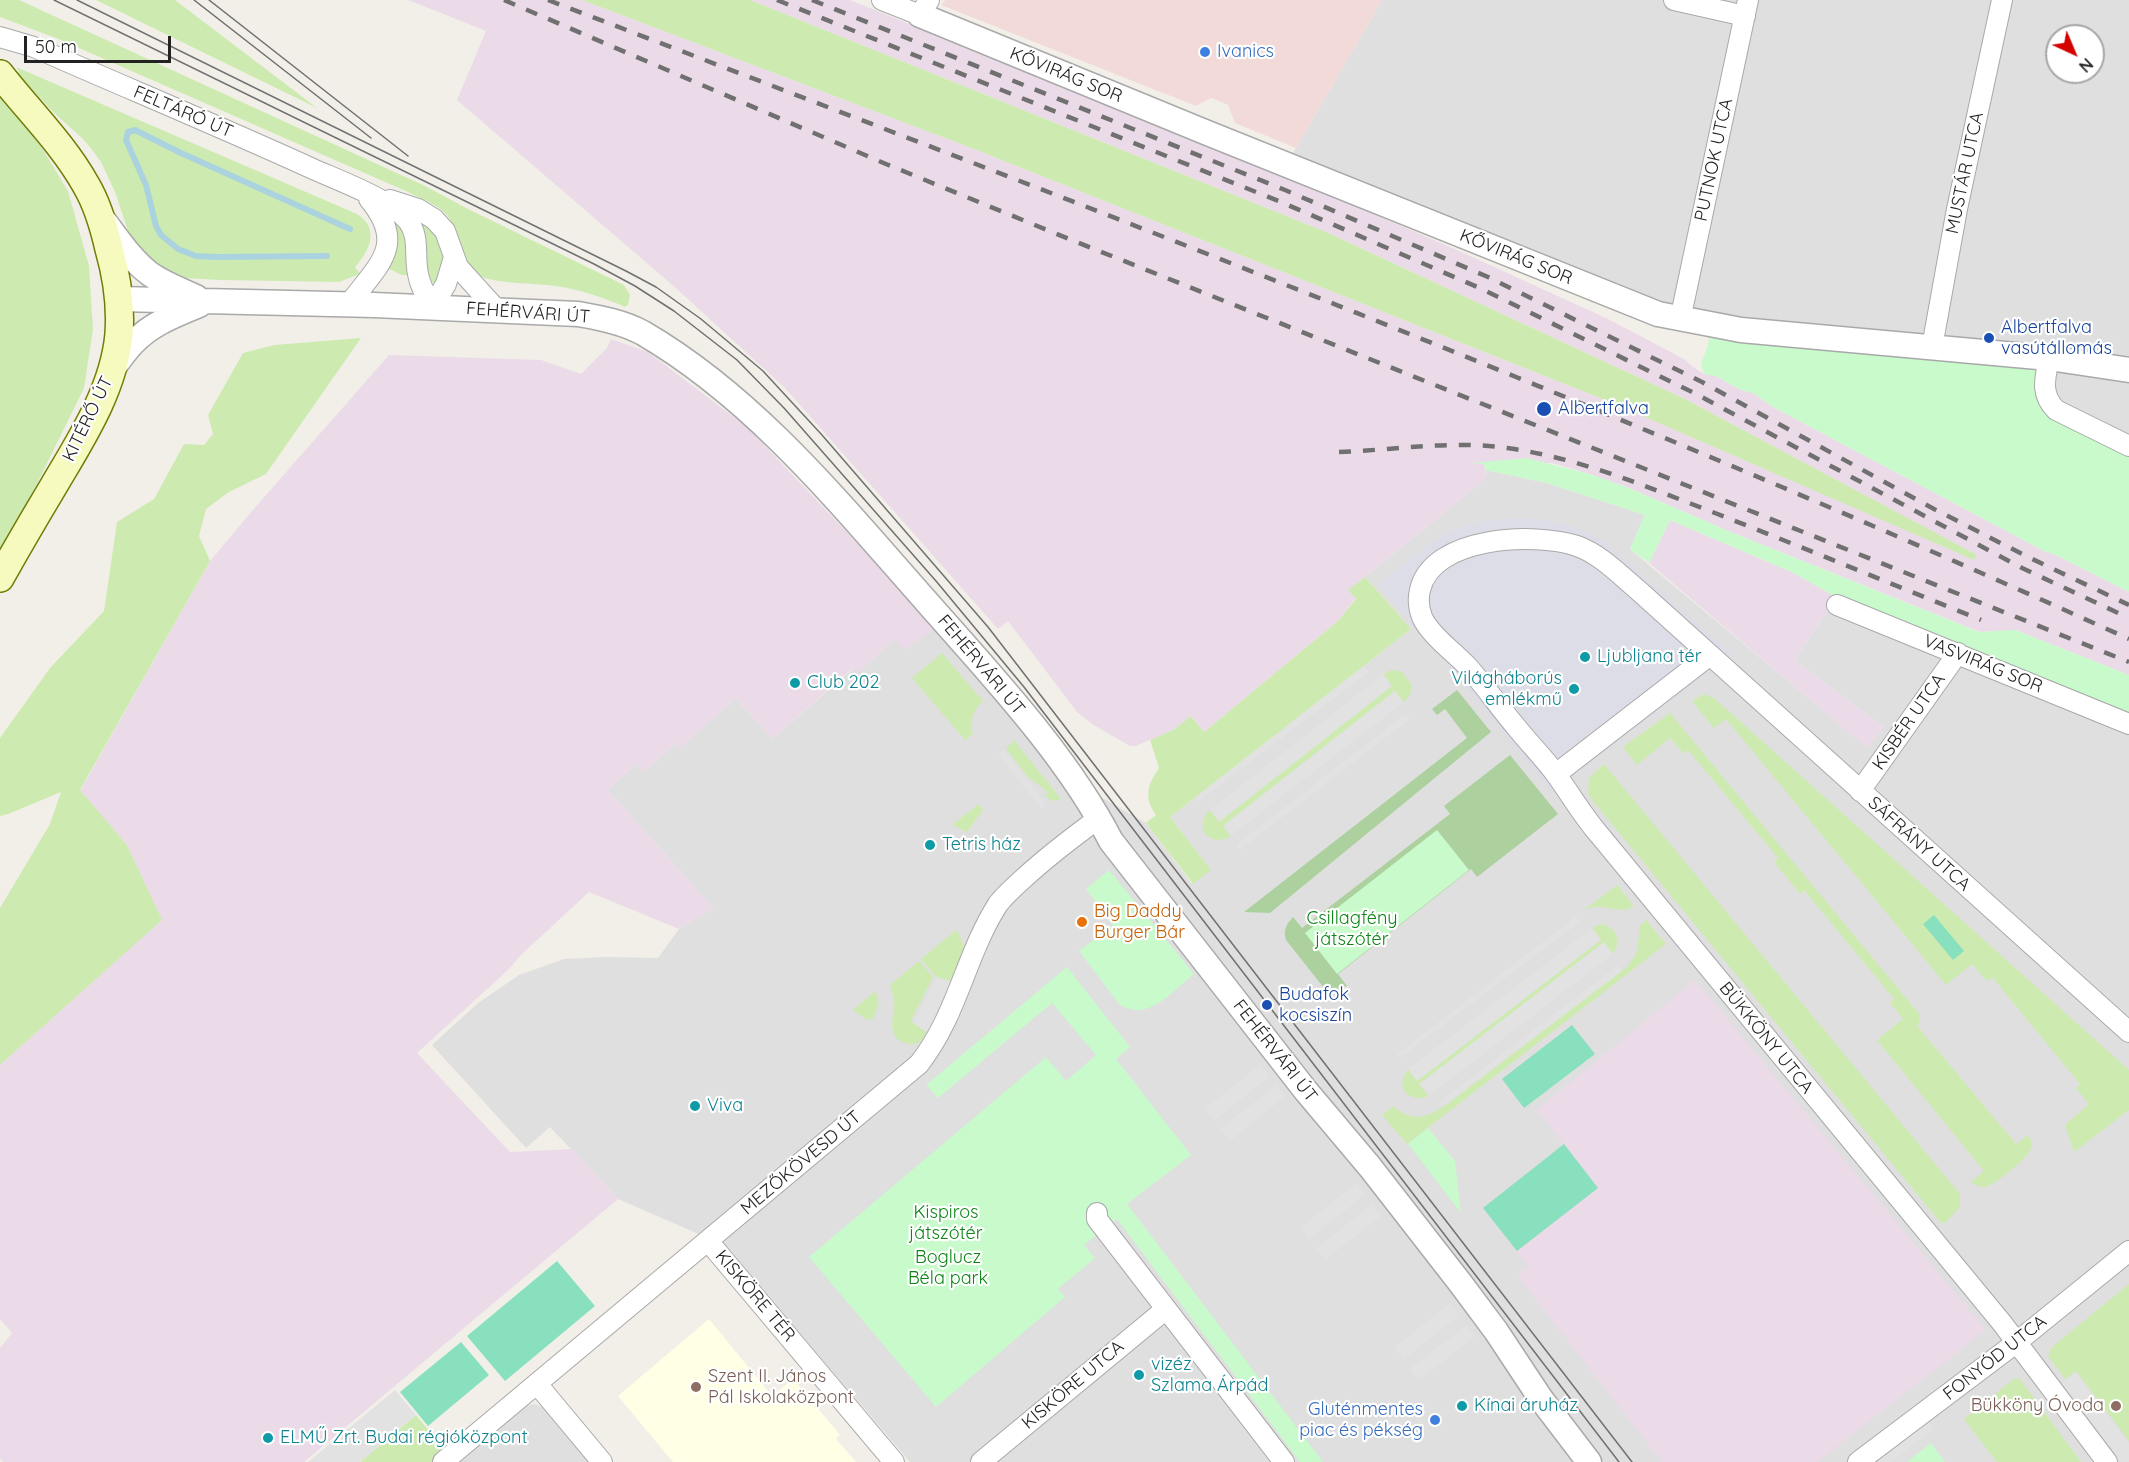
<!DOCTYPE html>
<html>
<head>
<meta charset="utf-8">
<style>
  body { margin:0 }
  #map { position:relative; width:2129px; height:1462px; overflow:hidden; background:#f2efe9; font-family:Quicksand,sans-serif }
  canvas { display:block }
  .north { position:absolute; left:2045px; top:24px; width:60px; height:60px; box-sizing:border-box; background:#fff; border:2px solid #a7a7a7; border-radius:50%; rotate:136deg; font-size:16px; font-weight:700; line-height:24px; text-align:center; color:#222 }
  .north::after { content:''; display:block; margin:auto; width:21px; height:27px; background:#d40000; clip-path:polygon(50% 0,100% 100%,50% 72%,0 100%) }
  .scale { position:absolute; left:24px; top:36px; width:147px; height:27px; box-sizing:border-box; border:3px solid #222; border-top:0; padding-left:8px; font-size:18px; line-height:21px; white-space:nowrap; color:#222; -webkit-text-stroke:4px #fff; paint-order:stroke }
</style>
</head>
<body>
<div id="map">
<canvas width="2129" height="1462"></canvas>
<div class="north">N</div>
<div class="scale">50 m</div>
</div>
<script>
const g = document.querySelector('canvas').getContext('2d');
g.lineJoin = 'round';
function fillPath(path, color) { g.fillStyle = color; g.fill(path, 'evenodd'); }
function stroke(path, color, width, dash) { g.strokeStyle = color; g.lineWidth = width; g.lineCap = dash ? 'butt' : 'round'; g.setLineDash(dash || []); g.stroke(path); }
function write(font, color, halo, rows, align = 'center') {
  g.font = font + ' Quicksand,sans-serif'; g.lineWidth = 4.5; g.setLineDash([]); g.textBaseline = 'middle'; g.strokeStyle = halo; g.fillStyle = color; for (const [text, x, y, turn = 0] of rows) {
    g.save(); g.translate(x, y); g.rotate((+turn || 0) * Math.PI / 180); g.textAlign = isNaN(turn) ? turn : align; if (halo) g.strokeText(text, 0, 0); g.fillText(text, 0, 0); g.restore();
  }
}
const residential = new Path2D(`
  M1382,0H2129V446L1680,320L1286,165ZM2057,36H2093V72H2057Z
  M1486,470L1547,483L1645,515L1630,549L1867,747L1883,727L1795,660L1836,597L2129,724V1462H910L724,1245L618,1199L550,1127L526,1148L432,1045L478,1003L519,975L564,959L606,957L658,958L679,929L713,908L608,790L636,764L644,772L675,744L679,748L736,698L772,739L854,668L858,672L895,639L937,627L987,685L1054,770L1146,823L1192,884L1210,869L1170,817L1411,629L1365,577L1478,485L1487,475Z
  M534,1404L545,1408L589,1462H459L526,1406Z`);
const commercial = new Path2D(`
  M945,0H1382L1296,148L1235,123L1228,105L1219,101L1211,98L1196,106L941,5Z`);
const industrial = new Path2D(`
  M408,0H582L974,149L1615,404L1974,559L1976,555L1685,399L1326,232L750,0H850L1246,159L1457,250L1608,319L1684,359L1693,367L1704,374L1716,376L1741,390L1753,393L1773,407L2044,551L2056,555L2129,592V675L2015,630L1980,632L1733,533L1631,489L1593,475L1552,463L1476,464H1484L1487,475L1478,485L1349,590L1356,598L1338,621L1204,732L1191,716L1173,730L1136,746H1130L1092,724L1077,712L1008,621L998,629L785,388L677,289L457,100L486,31Z
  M611,339L648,352L747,427L937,627L904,650L895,639L858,673L853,668L772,739L736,698L679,749L675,744L644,772L636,764L608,790L713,908L679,929L589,892L521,955L508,970L417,1053L510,1152L572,1149L618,1199L304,1462H3L0,1458V1348L12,1333L0,1319V1065L161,920L127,845L80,791L210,561L252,511L389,355L541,360L581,374L607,348Z
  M1670,520L1794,573L1836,597L1795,660L1883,727L1867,748L1649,563Z
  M1695,980L1986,1330L1817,1462H1662L1517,1275L1529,1267L1483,1208L1564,1144L1537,1110Z`);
const education = new Path2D(`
  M709,1319L772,1396L793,1379L840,1435L836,1439L856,1462H673L618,1396Z`);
const grass = new Path2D(`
  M0,0H19L423,185L468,209L624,285L630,295L628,305L625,307C602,297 579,289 555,286C536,283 492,284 478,275C457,261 462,234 447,215C437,204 421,199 408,192L56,38L0,17Z
  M96,0H175L317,108Z
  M582,0H750L1326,232L1685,399L1977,555L1974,560L1615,404L974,149Z
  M16,67L357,214C380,228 370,251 355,267L360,274L339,282L220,280L182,278L157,268L130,237L115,192L101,162L93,151L83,139L53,112L17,73L19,71Z
  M0,96L42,148L68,191L89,266L93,329L84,388L28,502L0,552Z
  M416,215L433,226L445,256L440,275L434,283L428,280Z
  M395,220H397C407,238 408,255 410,275H402L387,268Z
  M361,338L266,474L229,492L206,509L199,536L210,561L80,790L127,845L162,920L0,1065V908L50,824L61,792L8,814L0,816V738L50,668L104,611L117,522L154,499L184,444L204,445L213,434L208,415L243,353L274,345Z
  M1365,577L1411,629L1170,817L1211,870L1193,884L1146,823L1156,815C1143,797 1148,784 1159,768L1150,740L1173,730L1191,716L1204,732L1338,621L1356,599L1348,590Z
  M942,653L983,701C973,710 969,720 973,734L965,740L912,678Z
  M1392,670L1402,672L1412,685L1410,695L1404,702L1395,691L1223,826L1231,836C1210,848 1192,828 1210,810L1220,821L1391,685L1383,674Z
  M1704,694L1714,698L2129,1070V1110L2074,1152L2065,1125L2089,1104L2076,1088L2080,1084L1992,977L1987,981L1972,964L1946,985L1726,719L1714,728L1692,701Z
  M1670,713L1920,1015L1918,1027L2016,1144L2028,1135C2032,1141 2033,1146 2029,1152C2025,1160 1993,1186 1985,1187C1979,1187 1976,1185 1971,1182L1984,1171L1877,1040L1903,1019L1890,1003L1894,999L1804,890L1800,894L1774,862L1778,858L1688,750L1684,754L1670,738L1637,765L1623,747Z
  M1014,740L1061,799L1053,801L1045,796L1048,792L1028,777L1006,749Z
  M1604,764L1960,1194V1207L1945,1223H1941L1592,800L1588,793L1589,778Z
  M979,804L983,810L967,832L952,825Z
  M1617,885L1634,906C1619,917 1604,900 1583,911Z
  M1646,920L1666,944L1407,1144L1382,1115L1393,1106C1413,1123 1426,1118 1446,1105L1628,966L1637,952L1640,926Z
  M1600,924C1616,926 1623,941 1613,954L1604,943L1420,1084L1429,1096C1409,1104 1394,1087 1408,1069L1417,1081L1601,939L1592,928Z
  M956,930C970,947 960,960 954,979L951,981L936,977L921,959Z
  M919,961L933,977L911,1021L926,1032V1035C922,1040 917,1045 910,1044C886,1041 893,1020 894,1004C894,997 892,991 890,985Z
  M875,991C881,1001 877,1009 873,1019L867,1020L853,1010Z
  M2129,1284V1441L2076,1371L2065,1379L2048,1356L2051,1348Z
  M2015,1378L2020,1379L2081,1462H1997L1964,1419Z
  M416,1415L446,1451L432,1462H360Z`);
const forest = new Path2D(`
  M1457,690L1491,732L1270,913L1244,912L1467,738L1445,709L1437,715L1432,709Z
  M1510,755L1558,814L1477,877L1471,869L1338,974L1347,986C1338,991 1333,993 1324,988L1286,940C1283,930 1286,925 1293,917L1302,928L1450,814L1444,806Z`);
const park = new Path2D(`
  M1711,325L2049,358L2048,402L2129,446V592L2056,555L2044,551L1773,407L1753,393L1741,390L1716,376L1704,374L1701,364L1708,345Z
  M1527,458L1593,475L1631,489L1733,533L1979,632L2015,630L2129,675V724L1836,597L1794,573L1670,520L1649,563L1630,549L1645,515L1547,483L1486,470L1484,464L1471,463Z
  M1437,830L1469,870L1337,974L1305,933Z
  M1109,870L1194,974C1171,992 1148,1023 1119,1004L1079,951L1113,925L1086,889Z
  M1067,967L1130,1047L1116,1059L1191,1155L1127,1204L1323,1462H1300L1117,1219L1084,1245L1095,1258L1058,1289L1065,1297L936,1407L809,1257L1046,1057L1066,1081L1096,1055L1052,1003L938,1098L926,1085Z
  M1428,1128L1455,1161L1461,1213L1408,1144Z
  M1931,1443L1945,1462H1907Z`);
const pitch = new Path2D(`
  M1934,915L1964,951L1953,960L1923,924Z
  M1572,1025L1595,1054L1524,1108L1502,1079Z
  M1564,1144L1598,1188L1517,1251L1483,1208Z
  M557,1261L595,1306L505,1381L467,1336Z
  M461,1342L489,1375L428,1426L400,1392Z`);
const parking = new Path2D(`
  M1364,666L1369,672L1198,802L1195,798Z
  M1383,674L1392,686L1219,822L1210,810Z
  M1395,691L1404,702L1231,836L1223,826Z
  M1406,713L1410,719L1240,850L1236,845Z
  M1004,749L1047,804L1041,809L998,754Z
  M1576,916L1580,922L1400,1058L1397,1054Z
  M1592,928L1601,940L1417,1081L1408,1069Z
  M1604,942L1613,954L1429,1096L1419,1084Z
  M1618,965L1622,971L1442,1107L1439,1102Z
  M936,977L953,982L939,1015L927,1032L913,1023Z
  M1260,1064L1270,1076L1214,1121L1205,1109Z
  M1276,1085L1286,1096L1230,1141L1220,1129Z
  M1356,1183L1365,1195L1309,1239L1300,1228Z
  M1372,1204L1382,1215L1325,1260L1316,1248Z
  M1450,1303L1459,1315L1403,1360L1394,1348Z
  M1466,1325L1475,1336L1418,1381L1410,1369Z
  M2076,1373L2129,1443V1462H2107L2053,1390Z
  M395,1390L416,1415L360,1462H308Z
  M1927,1419L1935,1428L1892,1462H1872Z`);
const plaza = new Path2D(`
  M1510,518L1534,519L1563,524L1584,530L1604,542L1732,654L1552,793L1444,660L1378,584L1427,545L1447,532L1488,520Z`);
const stream = new Path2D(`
  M327,256L216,257L196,256L178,249L161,235L156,226L146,185L126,140L128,132L135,130L181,153L350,229`);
const minor = new Path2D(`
  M882,0L920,15L929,0
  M1674,0L1745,16
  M0,37L34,47C127,88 221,127 313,169C340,181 390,199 408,221C420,236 414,256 418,274C420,286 426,296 432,307L446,284L454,257
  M390,200L418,209L434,219L445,231L458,267L496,309
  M349,304C379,264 407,245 369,199
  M1680,320L1748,0
  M1932,347L1957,209L2002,0
  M2049,358C2045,378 2040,394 2056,410L2129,446
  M1837,605L2129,724
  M1556,774L1710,655
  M1860,791L1958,653
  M1097,1213V1219L1284,1462
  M708,1241L894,1462
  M537,1384L602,1462
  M443,1462L919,1064C958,1014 965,956 998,904C1005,895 1015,886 1024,878C1048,856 1073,837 1099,818
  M981,1462L1166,1309
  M1858,1462L2017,1342L2129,1251
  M2107,1462L2002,1323L1597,832C1581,813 1569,792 1555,773C1543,757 1529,743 1517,728C1500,708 1485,686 1468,667C1455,653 1430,635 1422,617C1419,609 1418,598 1420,590C1432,536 1535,532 1577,546C1600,554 1620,575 1639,591L2129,1032`);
const tertiary = new Path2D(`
  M920,15L1205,132L1658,314L1741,330L2049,358L2129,370
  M101,217C116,236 130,259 150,274C164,284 181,290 196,297
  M119,299L374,305L578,314C600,318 623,322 643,333C756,399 840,504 926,601C990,674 1067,755 1111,841L1306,1091L1370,1167L1461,1284L1496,1331L1541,1399L1589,1462
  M112,369C119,361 125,351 133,343C151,324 175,315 199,305`);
const secondary = new Path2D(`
  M0,74C29,111 63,144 86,185C98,205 104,227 109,249C117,277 121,306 119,334C114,390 80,441 53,487C35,517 17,548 0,578`);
const tram = new Path2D(`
  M54,0L594,264L635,286L674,311L737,360L784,408L936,581L1024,687L1619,1462
  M77,0L626,271L656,287L701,319L763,371L822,435L988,627L1632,1462
  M194,0L371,138
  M209,0L408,156`);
const rail = new Path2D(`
  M504,0L886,164L1069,239L2129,662
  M548,0C1078,203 1611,404 2129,639
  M777,0L1281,202L1482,289L1696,394L2022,568L2129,618
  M812,0L1285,190L1488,277L1702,382L1934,509L2028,557L2129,605
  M1339,452C1395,450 1451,440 1507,448C1580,458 1647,487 1715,513C1804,548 1892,584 1981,620`);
const markers = [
  [1205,52,6,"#3f7fe0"],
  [1989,338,6,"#1a4fb4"],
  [1544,409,8,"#1a4fb4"],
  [1585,657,6,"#0f9aa8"],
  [795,683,6,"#0f9aa8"],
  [1574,689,6,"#0f9aa8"],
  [930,845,6,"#0f9aa8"],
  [1082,922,6,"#e8710a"],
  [1267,1005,6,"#1a4fb4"],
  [695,1106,6,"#0f9aa8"],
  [1139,1375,6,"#0f9aa8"],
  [696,1387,6,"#8d6e63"],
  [1462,1406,6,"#0f9aa8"],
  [2116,1406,6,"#8d6e63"],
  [1435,1420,6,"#3f7fe0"],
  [268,1438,6,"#0f9aa8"]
];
const shopNames = [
  ["Ivanics",1217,52],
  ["Gluténmentes",1423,1410,"right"],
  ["piac és pékség",1423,1431,"right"]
];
const streetNames = [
  ["KŐVIRÁG SOR",1066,75,22],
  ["FELTÁRÓ ÚT",183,112,23],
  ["PUTNOK UTCA",1714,160,-78],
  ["MUSTÁR UTCA",1965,173,-78],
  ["KŐVIRÁG SOR",1516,257,22],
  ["FEHÉRVÁRI ÚT",528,313,4],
  ["KITÉRŐ ÚT",88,419,-64],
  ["VASVIRÁG SOR",1983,664,22],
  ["FEHÉRVÁRI ÚT",981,665,50],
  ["KISBÉR UTCA",1909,722,-55],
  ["SÁFRÁNY UTCA",1919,844,42],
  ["BÜKKÖNY UTCA",1766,1038,51],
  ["FEHÉRVÁRI ÚT",1275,1051,52],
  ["MEZŐKÖVESD ÚT",801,1163,-40],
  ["KISKÖRE TÉR",755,1296,50],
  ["FONYÓD UTCA",1995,1358,-38],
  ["KISKÖRE UTCA",1073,1385,-40]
];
const transitNames = [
  ["Albertfalva",2001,328],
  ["vasútállomás",2001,349],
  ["Albertfalva",1558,409],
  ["Budafok",1279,995],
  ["kocsiszín",1279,1016]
];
const cultureNames = [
  ["Ljubljana tér",1597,657],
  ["Világháborús",1562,679,"right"],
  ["emlékmű",1562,700,"right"],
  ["Club 202",807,683],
  ["Tetris ház",942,845],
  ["Viva",707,1106],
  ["vizéz",1151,1365],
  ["Szlama Árpád",1151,1386],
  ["Kínai áruház",1474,1406],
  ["ELMŰ Zrt. Budai régióközpont",280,1438]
];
const foodNames = [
  ["Big Daddy",1094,912],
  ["Burger Bár",1094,933]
];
const parkNames = [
  ["Csillagfény",1352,919],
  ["játszótér",1352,940],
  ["Kispiros",946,1213],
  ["játszótér",946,1234],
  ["Boglucz",948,1258],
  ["Béla park",948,1279]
];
const educationNames = [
  ["Szent II. János",708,1377],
  ["Pál Iskolaközpont",708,1398],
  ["Bükköny Óvoda",2104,1406,"right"]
];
fillPath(residential, '#e0dfdf');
fillPath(commercial, '#f2dad9');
fillPath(industrial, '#ebdbe8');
fillPath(education, '#ffffe5');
fillPath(grass, '#cdebb0');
fillPath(forest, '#add19e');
fillPath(park, '#c8facc');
fillPath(pitch, '#88e0be');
fillPath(parking, '#e2e2e2');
fillPath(plaza, '#dddde8');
stroke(stream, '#aad3df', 6);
stroke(minor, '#a9a9a9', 22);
stroke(tertiary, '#a9a9a9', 27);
stroke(secondary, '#707d05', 30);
stroke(minor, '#fff', 20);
stroke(tertiary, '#fff', 24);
stroke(secondary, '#f7fabf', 27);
stroke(tram, '#707070', 1.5);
stroke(rail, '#707070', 4.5, [12, 12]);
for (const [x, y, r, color] of markers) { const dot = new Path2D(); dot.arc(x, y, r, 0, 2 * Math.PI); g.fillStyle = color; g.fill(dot); stroke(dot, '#fff', 2); }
write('18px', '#366cbe', '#fff', shopNames, 'left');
write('18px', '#222', '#fff', streetNames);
write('18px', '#164399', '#fff', transitNames, 'left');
write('18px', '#0d838f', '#fff', cultureNames, 'left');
write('18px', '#c56008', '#fff', foodNames, 'left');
write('18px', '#0c8416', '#fff', parkNames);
write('18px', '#785e54', '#fff', educationNames, 'left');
</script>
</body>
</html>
